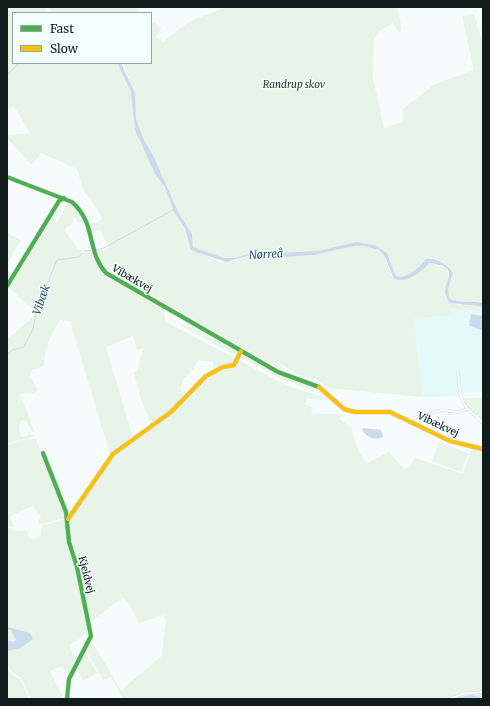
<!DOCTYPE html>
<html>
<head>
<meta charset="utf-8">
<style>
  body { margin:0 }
  #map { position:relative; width:490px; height:706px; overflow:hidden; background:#f6fbfb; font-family:Merriweather,serif }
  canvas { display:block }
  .frame { position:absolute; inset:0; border:8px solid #121b1b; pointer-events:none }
  .legend { position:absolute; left:12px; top:12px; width:140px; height:52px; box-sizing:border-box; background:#f3fefe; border:1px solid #99a3a3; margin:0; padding:5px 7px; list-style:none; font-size:12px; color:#121b1b }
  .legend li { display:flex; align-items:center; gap:8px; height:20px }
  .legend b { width:20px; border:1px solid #99a3a3 }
</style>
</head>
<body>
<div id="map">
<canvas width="490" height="706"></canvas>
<div class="frame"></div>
<ul class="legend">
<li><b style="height:5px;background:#4caf50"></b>Fast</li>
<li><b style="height:5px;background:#ffc107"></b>Slow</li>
</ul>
</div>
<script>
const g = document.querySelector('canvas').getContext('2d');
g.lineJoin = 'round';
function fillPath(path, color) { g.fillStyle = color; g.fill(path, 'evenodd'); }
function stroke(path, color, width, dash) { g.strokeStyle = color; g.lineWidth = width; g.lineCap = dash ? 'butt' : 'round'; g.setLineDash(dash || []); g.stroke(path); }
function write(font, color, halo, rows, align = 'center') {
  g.font = font + ' Merriweather,serif'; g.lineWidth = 3; g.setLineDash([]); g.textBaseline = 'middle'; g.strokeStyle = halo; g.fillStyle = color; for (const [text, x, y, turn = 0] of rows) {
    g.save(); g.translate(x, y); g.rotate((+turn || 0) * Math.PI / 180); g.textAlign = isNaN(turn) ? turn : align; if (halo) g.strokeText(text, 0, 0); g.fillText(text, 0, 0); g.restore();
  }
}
const built = new Path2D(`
  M450,308L483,312V392L459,393V396L423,397L414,319L451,315Z`);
const green = new Path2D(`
  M7,7H44L48,13H13V63H117L131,92L139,141L147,153L155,174L165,187L174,212L185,228L191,250L201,252L220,262L235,261L248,256L268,258L314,255L354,246H365L379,250L385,257L391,275L399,280L423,270L429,262L446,268C452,277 444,286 445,297L459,305L467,303L483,307V312L450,308L451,315L414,319L423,397L328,388L317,380L297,374L278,362L287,373L102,267L97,253L108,247L100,229L92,234L90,225L102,220L97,208L84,192L77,169L41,153L31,165L7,138V135L30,133L14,106L7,110Z
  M48,7H137L138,13H53Z
  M227,7H397L402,30L399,33L393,23L380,31L374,39L373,78L384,128L402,122L403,109L435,84L474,70L462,16L474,14L483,45V303C474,301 455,303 449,298L448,289L452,278L448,265L433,258L426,259C420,267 410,276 399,277L395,274L389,257L375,245L356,242L318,251L275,253L253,252L235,258H224L193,247L192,234L178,212L154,157L143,138L136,119L135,93L123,63H151V25L154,22L161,28L156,37L163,42L190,21Z
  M68,202L80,209L86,222L78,223L76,218H73V223L64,230L79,250C96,251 96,267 106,276L165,309L164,315L166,322L280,382L298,390L325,397L321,400L308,398L305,404L313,408L311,414H343L339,418L351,428L359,452L367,463L389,452L404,469L410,466L415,458L463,474L472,448L483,450V699H123L111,677L103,680L87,652L91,640L121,690L163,655L162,651L166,620L164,615L139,623L130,605L123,597L90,623L87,611L78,617L85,613L89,634L83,635V637L69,645L77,661L69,676L62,666L50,671L64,699H31L21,678L12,672L7,664V528L17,531L26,530L30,539L38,538L41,534L42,526L69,518L111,457L173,412L195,393L214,369L213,362L198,360L193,370L191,368L190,374L184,378L180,389L185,396L171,411L152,426L141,400L134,372L137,371L144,348L137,350L133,336L106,347L133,438L110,454L70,321L60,320C51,335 44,347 44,366L32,370L30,376L38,390L33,393L20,394L35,432L32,431L26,421L21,420L19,429L21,437L29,435L28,432L35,436L7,444V339L30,320L34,315L32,309L8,287L51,215L57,222Z
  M7,233L21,240L7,264Z
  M185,324L238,351L237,356L180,325Z
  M241,354L276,373L314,387L322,393L284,380L240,357Z
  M462,398H483V421L466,406Z
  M36,439L64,509L66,518L39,524L38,521L41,517L33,506L10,516L14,527L7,526V445L23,440Z
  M439,442L468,453L461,472L432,461Z
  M85,654L98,673L83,681L76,666Z
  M7,668L10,673L21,680L29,699H7Z`);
const water = new Path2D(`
  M117,63H121L135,93L136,119L143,138L154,157L178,212L192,234L193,247L224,258H235L253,252L275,253L318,251L356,242L375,245L387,253L395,274L399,277C410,276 420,267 426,259C436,257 450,265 453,274L448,289L449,298C455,303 474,301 483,303V307C471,304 462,305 450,303C437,290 456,275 446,268C443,265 435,264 431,263H429C421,273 408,283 394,279L385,257L379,250L365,246H354L314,255L268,258L248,256L226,262L191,250L185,228L174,212L165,187L155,174L135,130L131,92Z
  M471,314L483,316V331L469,325Z
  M363,428L381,430L383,437C374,441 367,437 362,430Z
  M7,627L30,633L33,639L20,648L7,651V640L13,642L16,640L11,630H7Z`);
const stream = new Path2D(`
  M7,75L19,63
  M96,250H100L173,210
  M85,251L92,250
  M7,355L12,350L24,347L33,329L37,309L57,260L79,257L82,254`);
const river = new Path2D(`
  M459,699L471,697L483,699`);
const street = new Path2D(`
  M458,372C461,403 459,402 483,423
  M409,421L410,419L442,410L458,412L467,409
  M450,699L462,694L483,692`);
const fast = new Path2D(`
  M7,177L72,202C97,224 86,251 106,273L278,372L319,387
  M7,286L59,201L64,198
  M43,453L66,512L69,542L77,567L91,636L69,679L67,699`);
const slow = new Path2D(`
  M319,387L344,409L355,412H390L450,441L483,449
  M68,519L113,454L171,412L206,376L223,367L234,365L241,351`);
const parkNames = [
  ["Randrup skov",294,85]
];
const streetNames = [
  ["Vibækvej",132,279,30],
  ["Vibækvej",438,425,25],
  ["Kjeldvej",86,575,76]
];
const waterNames = [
  ["Nørreå",266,255,-3],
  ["Vibæk",42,300,-71]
];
fillPath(built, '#e4fafa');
fillPath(green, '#e9f4e8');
fillPath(water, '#cbdaec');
stroke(stream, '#cbdaec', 1);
stroke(river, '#cbdaec', 3.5);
stroke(street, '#cfd7d7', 3);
stroke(fast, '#cfd7d7', 5);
stroke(slow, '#cfd7d7', 5);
stroke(street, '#fefefe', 2);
stroke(fast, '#4caf50', 4);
stroke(slow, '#ffc107', 4);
write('italic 10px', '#1c360e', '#f3fefe', parkNames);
write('10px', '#121b1b', '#f3fefe', streetNames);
write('italic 11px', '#2f4c71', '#f3fefe', waterNames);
</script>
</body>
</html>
